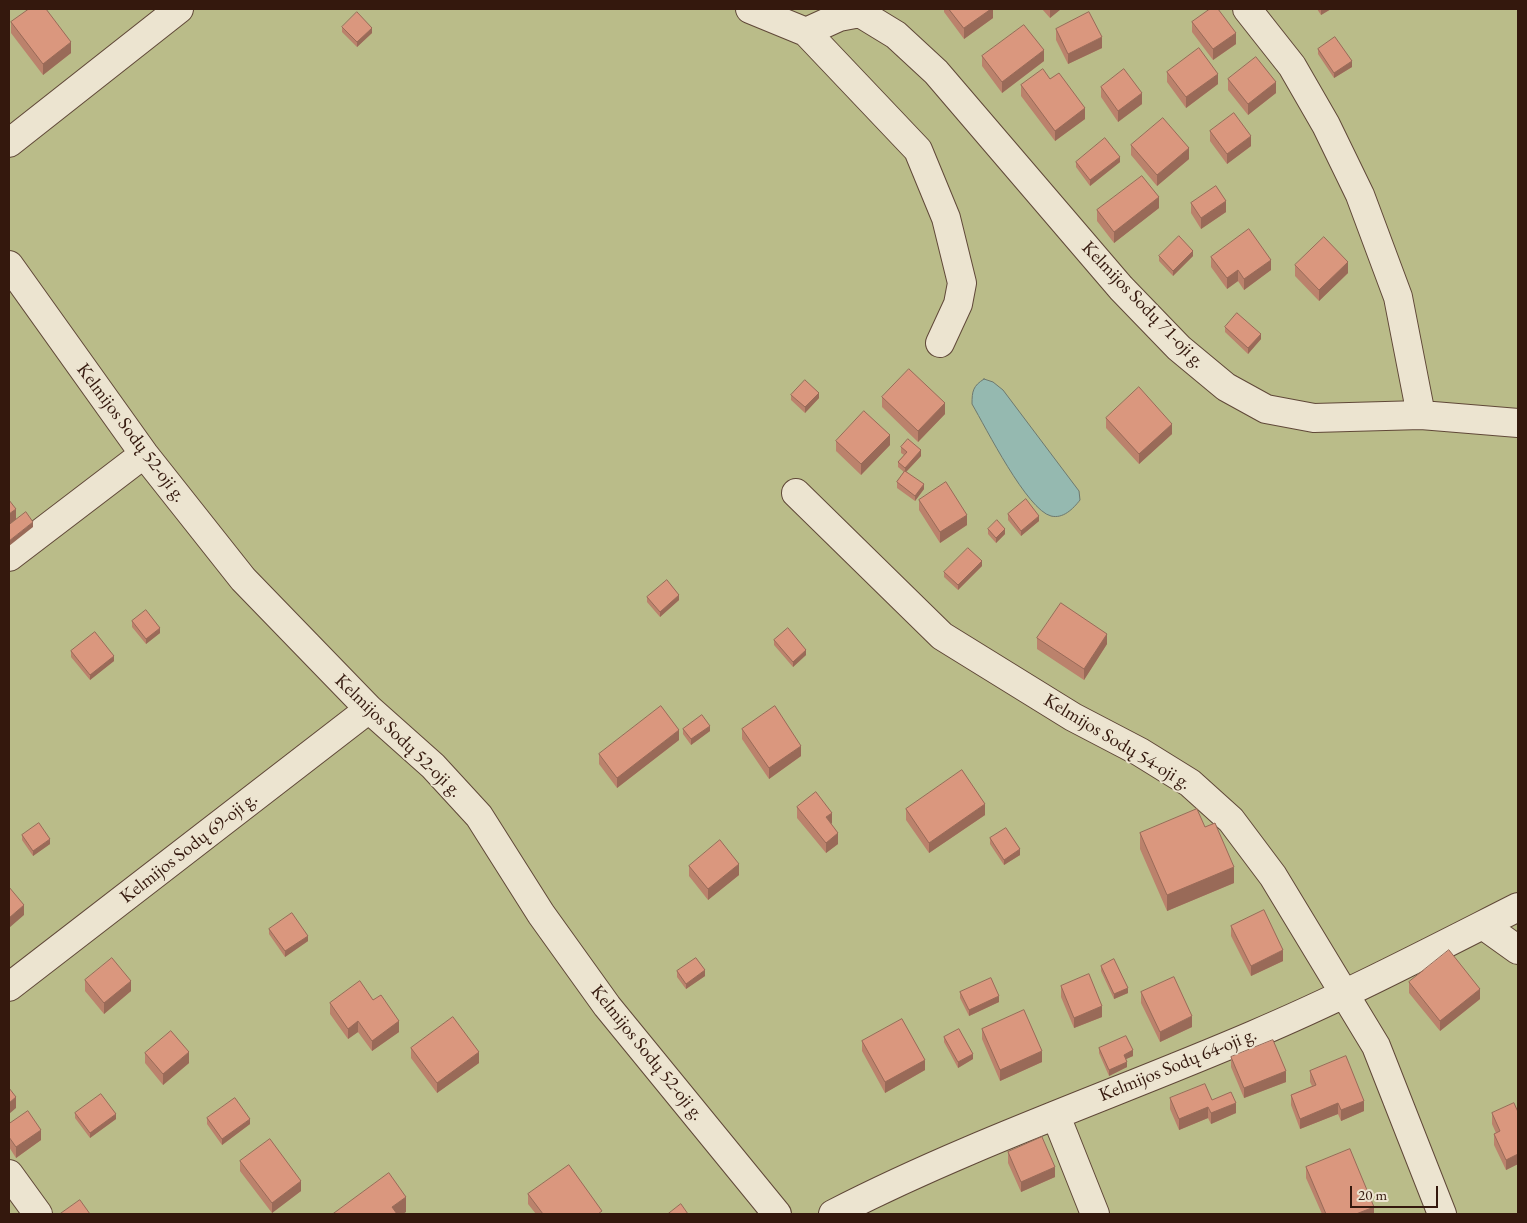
<!DOCTYPE html>
<html>
<head>
<meta charset="utf-8">
<style>
  body { margin:0 }
  #map { position:relative; width:1527px; height:1223px; overflow:hidden; background:#e2d6b7; font-family:"EB Garamond",serif }
  canvas { display:block }
  .frame { position:absolute; inset:0; border:10px solid #34180d; pointer-events:none }
  .scale { position:absolute; left:1350px; top:1186px; width:88px; height:22px; box-sizing:border-box; border:2px solid #34180d; border-top:0; padding-left:6px; font-size:15px; line-height:18px; white-space:nowrap; color:#34180d; -webkit-text-stroke:4px #ece4d0; paint-order:stroke }
</style>
</head>
<body>
<div id="map">
<canvas width="1527" height="1223"></canvas>
<div class="frame"></div>
<div class="scale">20 m</div>
</div>
<script>
const g = document.querySelector('canvas').getContext('2d');
g.lineJoin = 'round';
function fillPath(path, color) { g.fillStyle = color; g.fill(path, 'evenodd'); }
function stroke(path, color, width, dash) { g.strokeStyle = color; g.lineWidth = width; g.lineCap = dash ? 'butt' : 'round'; g.setLineDash(dash || []); g.stroke(path); }
function write(font, color, halo, rows, align = 'center') {
  g.font = font + ' "EB Garamond",serif'; g.lineWidth = 4; g.setLineDash([]); g.textBaseline = 'middle'; g.strokeStyle = halo; g.fillStyle = color; for (const [text, x, y, turn = 0] of rows) {
    g.save(); g.translate(x, y); g.rotate((+turn || 0) * Math.PI / 180); g.textAlign = isNaN(turn) ? turn : align; if (halo) g.strokeText(text, 0, 0); g.fillText(text, 0, 0); g.restore();
  }
}
const green = new Path2D(`
  M9,9H1518V1214H9Z`);
const water = new Path2D(`
  M984,379L993,382L1003,390L1079,491L1080,500C1073,509 1063,519 1051,516C1027,510 986,428 972,404C972,391 973,386 984,379Z`);
const minor = new Path2D(`
  M750,9L806,32L839,17L860,13L896,35L936,72L1121,288L1179,348L1226,387L1266,409L1314,418L1421,415L1398,297L1360,195L1326,125L1292,66L1247,9
  M806,32L918,150L946,218L962,283L958,304L940,343
  M9,143L179,9
  M9,265L144,454L243,579L369,709L433,766L479,816L541,914L607,1006L777,1214
  M1421,415L1518,423
  M796,493L942,636L1073,717L1140,752L1190,783L1231,820L1273,876L1376,1046L1442,1214
  M9,557L144,454
  M1483,925L1518,950
  M9,987L369,709
  M1056,1116L1095,1214
  M9,1174L38,1214
  M833,1214C969,1144 1113,1095 1253,1035C1343,997 1431,951 1518,907`);
const wall = new Path2D(`
  M944,9H993V18L964,39L944,12Z
  M1042,9H1061L1050,18Z
  M1317,9H1331L1321,15Z
  M11,22L71,53L43,75L11,33Z
  M1192,22L1236,44L1213,60L1192,32Z
  M342,27L372,33L357,47L342,32Z
  M1056,29L1102,48L1068,64L1056,40Z
  M1318,49L1352,67L1334,78L1318,54Z
  M982,56L1044,61L1002,93L982,66Z
  M1167,72L1218,84L1186,108L1167,82Z
  M1050,79L1085,119L1055,141L1021,96V85Z
  M1228,79L1276,93L1248,115L1228,90Z
  M1101,87L1142,104L1118,122L1101,97Z
  M1210,131L1251,146L1227,164L1210,141Z
  M1131,145L1189,159L1157,186L1131,155Z
  M1076,162H1120L1090,186L1076,167Z
  M1191,203L1226,212L1201,229L1191,213Z
  M1159,208L1114,243L1097,221V210Z
  M1159,256H1193L1173,276L1159,261Z
  M1211,257L1271,270L1244,290L1238,281L1227,289L1211,267Z
  M1295,265L1348,273L1319,301L1295,276Z
  M1225,327L1261,339L1248,354L1225,332Z
  M791,395L819,398L805,413L791,400Z
  M882,397L945,414L918,442L882,407Z
  M1106,418L1172,434L1139,464L1106,428Z
  M836,441L890,445L861,475L836,451Z
  M901,447L921,456L906,472L924,489L915,501L897,488V482L904,472L898,467V462L904,455L901,453Z
  M919,500L967,525L940,543L919,510Z
  M1008,514L1039,521L1021,536L1008,520Z
  M988,529L1005,534L996,543L988,534Z
  M982,566L958,590L944,577V572Z
  M647,597L679,600L660,617L647,602Z
  M132,621L160,633L146,644L132,627Z
  M1037,638L1107,644L1084,680L1037,649Z
  M774,640L806,655L793,667L774,645Z
  M71,651L114,661L90,680L71,657Z
  M683,729L710,731L691,745L683,734Z
  M742,729L801,756L769,779L742,739Z
  M679,740L617,788L599,764V754Z
  M797,807L832,823L831,824L838,844L826,853L797,818Z
  M906,809L985,815L929,853L906,820Z
  M1205,827L1234,883L1167,911L1140,849V833Z
  M22,835L50,844L33,856L22,840Z
  M990,838L1020,855L1004,865L990,844Z
  M689,866L739,875L708,900L689,876Z
  M1231,926L1283,961L1251,976L1231,936Z
  M269,929L308,941L285,957L269,934Z
  M1101,966L1128,993L1114,999L1101,971Z
  M677,971L705,976L686,989L677,977Z
  M85,980L131,991L104,1014L85,991Z
  M1409,982L1480,999L1440,1031L1409,993Z
  M1061,986L1102,1017L1074,1028L1061,997Z
  M960,992L999,1002L969,1016L960,998Z
  M1141,992L1192,1027L1160,1042L1141,1003Z
  M373,1000L399,1032L372,1051L358,1032L348,1039L330,1014V1003Z
  M982,1029L1042,1062L1000,1081L982,1039Z
  M944,1037L973,1059L958,1068L944,1042Z
  M862,1041L925,1070L885,1093L862,1051Z
  M411,1048L479,1063L437,1093L411,1058Z
  M1099,1048L1133,1056L1126,1059L1127,1067L1109,1076L1099,1053Z
  M145,1053L189,1063L163,1085L145,1063Z
  M1231,1057L1286,1082L1244,1098L1231,1067Z
  M1310,1071L1364,1111L1341,1121L1338,1114L1300,1129L1291,1105V1095L1312,1086L1310,1082Z
  M1170,1098L1212,1100L1236,1113L1211,1124L1208,1118L1179,1130L1170,1109Z
  M1518,1112V1164L1506,1170L1494,1145V1134L1496,1133L1492,1124V1113Z
  M75,1113L116,1119L90,1138L75,1118Z
  M207,1118L250,1124L222,1145L207,1124Z
  M9,1124L41,1140L16,1158L9,1147Z
  M1008,1152L1055,1177L1021,1192L1008,1163Z
  M240,1161L301,1191L272,1213L240,1171Z
  M1306,1167L1374,1214H1322L1306,1178Z
  M528,1194L602,1214H536L528,1204Z`);
const shadedWall = new Path2D(`
  M991,9H993V18L964,39V28Z
  M1050,9H1061L1050,18Z
  M1321,9H1331L1321,15Z
  M372,28V33L357,47V42Z
  M1236,33V44L1213,60V49Z
  M1102,37V48L1068,64V54Z
  M71,42V53L43,75V64Z
  M1044,50V61L1002,93V82Z
  M1352,61V67L1334,78V73Z
  M1218,74V84L1186,108V97Z
  M1276,82V93L1248,115V104Z
  M1142,93V104L1118,122V111Z
  M1085,108V119L1055,141V131Z
  M1251,136V146L1227,164V154Z
  M1189,148V159L1157,186V175Z
  M1120,157V162L1090,186V180Z
  M1159,197V208L1114,243V232Z
  M1226,201V212L1201,229V218Z
  M1193,251V256L1173,276V271Z
  M1271,260V270L1244,290V279Z
  M1348,262V273L1319,301V290Z
  M1238,270V281L1227,289V278Z
  M1261,334V339L1248,354V348Z
  M819,393V398L805,413V407Z
  M945,403V414L918,442V431Z
  M1172,424V434L1139,464V454Z
  M890,435V445L861,475V464Z
  M921,450V456L905,473V468Z
  M924,484V489L915,501V496Z
  M16,509V519L9,525V514Z
  M967,515V525L940,543V532Z
  M1039,516V521L1021,536V531Z
  M33,522V527L9,546V541Z
  M1005,529V534L996,543V538Z
  M982,561V566L958,590V585Z
  M679,595V600L660,617V612Z
  M160,628V633L146,644V639Z
  M1107,634V644L1084,680V669Z
  M806,650V655L793,667V662Z
  M114,656V661L90,680V675Z
  M710,726V731L691,745V739Z
  M679,730V740L617,788V778Z
  M801,746V756L769,779V768Z
  M985,804V815L929,853V843Z
  M832,813V823L826,828V817Z
  M838,833V844L826,853V843Z
  M50,839V844L33,856V851Z
  M1020,849V855L1004,865V860Z
  M739,864V875L708,900V889Z
  M1234,867V883L1167,911V895Z
  M24,905V915L9,928V918Z
  M308,936V941L285,957V951Z
  M1283,950V961L1251,976V966Z
  M705,970V976L686,989V984Z
  M131,981V991L104,1014V1003Z
  M1128,988V993L1114,999V994Z
  M1480,989V999L1440,1031V1021Z
  M999,996V1002L969,1016V1010Z
  M1102,1006V1017L1074,1028V1018Z
  M1192,1016V1027L1160,1042V1032Z
  M358,1021V1032L348,1039V1029Z
  M399,1021V1032L372,1051V1041Z
  M1133,1050V1056L1124,1060V1055Z
  M1042,1051V1062L1000,1081V1070Z
  M189,1052V1063L163,1085V1074Z
  M479,1052V1063L437,1093V1083Z
  M973,1054V1059L958,1068V1062Z
  M925,1060V1070L885,1093V1082Z
  M1127,1062V1067L1109,1076V1070Z
  M1286,1071V1082L1244,1098V1088Z
  M16,1097V1108L9,1114V1103Z
  M1364,1101V1111L1341,1121V1110Z
  M1236,1103V1113L1211,1124V1113Z
  M1338,1103V1114L1300,1129V1119Z
  M1208,1107V1118L1179,1130V1119Z
  M116,1114V1119L90,1138V1133Z
  M250,1119V1124L222,1145V1139Z
  M41,1130V1140L16,1158V1147Z
  M1518,1154V1164L1506,1170V1160Z
  M1055,1167V1177L1021,1192V1182Z
  M301,1181V1191L272,1213V1203Z
  M406,1197V1212L403,1214H392V1207Z
  M1374,1207V1214H1356Z`);
const building = new Path2D(`
  M29,9H46L71,42L43,64L11,22Z
  M949,9H991L964,28Z
  M1210,9H1218L1236,33L1213,49L1192,22Z
  M357,12L372,28L357,42L342,27Z
  M1089,12L1102,37L1068,54L1056,29Z
  M1024,25L1044,50L1002,82L982,56Z
  M1335,37L1352,61L1334,73L1318,49Z
  M1199,48L1218,74L1186,97L1167,72Z
  M1256,57L1276,82L1248,104L1228,79Z
  M1043,69L1050,79L1059,73L1085,108L1055,131L1021,85Z
  M1124,69L1142,93L1118,111L1101,87Z
  M1234,113L1251,136L1227,154L1210,131Z
  M1163,118L1189,148L1157,175L1131,145Z
  M1105,138L1120,157L1090,180L1076,162Z
  M1142,176L1159,197L1114,232L1097,210Z
  M1216,186L1226,201L1201,218L1191,203Z
  M1249,229L1271,260L1244,279L1238,270L1227,278L1211,257Z
  M1179,236L1193,251L1173,271L1159,256Z
  M1324,237L1348,262L1319,290L1295,265Z
  M1237,313L1261,334L1248,348L1225,327Z
  M909,369L945,403L918,431L882,397Z
  M805,380L819,393L805,407L791,395Z
  M1139,387L1172,424L1139,454L1106,418Z
  M864,411L890,435L861,464L836,441Z
  M908,439L921,450L905,468L898,462L907,452L901,447Z
  M905,471L924,484L915,496L897,482Z
  M946,482L967,515L940,532L919,500Z
  M1026,499L1039,516L1021,531L1008,514Z
  M9,500L16,509L9,514Z
  M26,512L33,522L9,541V525Z
  M997,520L1005,529L996,538L988,529Z
  M968,548L982,561L958,585L944,572Z
  M667,580L679,595L660,612L647,597Z
  M1061,603L1107,634L1084,669L1037,638Z
  M146,610L160,628L146,639L132,621Z
  M788,628L806,650L793,662L774,640Z
  M95,632L114,656L90,675L71,651Z
  M661,706L679,730L617,778L599,754Z
  M775,706L801,746L769,768L742,729Z
  M702,715L710,726L691,739L683,729Z
  M962,770L985,804L929,843L906,809Z
  M816,792L832,813L826,817L838,833L826,843L797,807Z
  M1197,809L1205,827L1215,823L1234,867L1167,895L1140,833Z
  M39,823L50,839L33,851L22,835Z
  M1006,828L1020,849L1004,860L990,838Z
  M720,840L739,864L708,889L689,866Z
  M9,887L24,905L9,918Z
  M1264,910L1283,950L1251,966L1231,926Z
  M292,913L308,936L285,951L269,929Z
  M1449,950L1480,989L1440,1021L1409,982Z
  M112,958L131,981L104,1003L85,980Z
  M696,958L705,970L686,984L677,971Z
  M1114,959L1128,988L1114,994L1101,966Z
  M1089,974L1102,1006L1074,1018L1061,986Z
  M1174,977L1192,1016L1160,1032L1141,992Z
  M991,978L999,996L969,1010L960,992Z
  M360,981L373,1000L381,995L399,1021L372,1041L358,1021L348,1029L330,1003Z
  M1024,1010L1042,1051L1000,1070L982,1029Z
  M453,1017L479,1052L437,1083L411,1048Z
  M902,1019L925,1060L885,1082L862,1041Z
  M959,1029L973,1054L958,1062L944,1037Z
  M171,1031L189,1052L163,1074L145,1053Z
  M1126,1036L1133,1050L1124,1055L1127,1062L1109,1070L1099,1048Z
  M1273,1040L1286,1071L1244,1088L1231,1057Z
  M1346,1056L1364,1101L1341,1110L1338,1103L1300,1119L1291,1095L1316,1085L1310,1071Z
  M1205,1084L1212,1100L1231,1092L1236,1103L1211,1113L1208,1107L1179,1119L1170,1098Z
  M9,1088L16,1097L9,1103Z
  M101,1094L116,1114L90,1133L75,1113Z
  M235,1098L250,1119L222,1139L207,1118Z
  M1514,1103L1518,1112V1154L1506,1160L1494,1134L1500,1131L1492,1113Z
  M28,1111L41,1130L16,1147L9,1137V1124Z
  M1042,1137L1055,1167L1021,1182L1008,1152Z
  M270,1139L301,1181L272,1203L240,1161Z
  M1350,1149L1374,1207L1356,1214H1326L1306,1167Z
  M569,1165L602,1211L598,1214H543L528,1194Z
  M389,1173L406,1197L392,1207L397,1214H333Z
  M80,1200L90,1214H60Z
  M681,1204L688,1214H668Z`);
const streetNames = [
  ["Kelmijos Sodų 71-oji g.",1143,305,46],
  ["Kelmijos Sodų 52-oji g.",131,433,53],
  ["Kelmijos Sodų 52-oji g.",398,736,44],
  ["Kelmijos Sodų 54-oji g.",1117,742,31],
  ["Kelmijos Sodų 69-oji g.",189,848,-38],
  ["Kelmijos Sodų 52-oji g.",647,1053,51],
  ["Kelmijos Sodų 64-oji g.",1178,1065,-22]
];
fillPath(green, '#babc89');
fillPath(water, '#95b9b0');
stroke(water, '#6e796f', 1);
stroke(minor, '#604838', 30);
stroke(minor, '#ece4d0', 28);
fillPath(wall, '#bb826c');
fillPath(shadedWall, '#996a58');
fillPath(building, '#da977e');
stroke(building, '#996a58', 1);
write('19px', '#34180d', '#ece4d0', streetNames);
</script>
</body>
</html>
